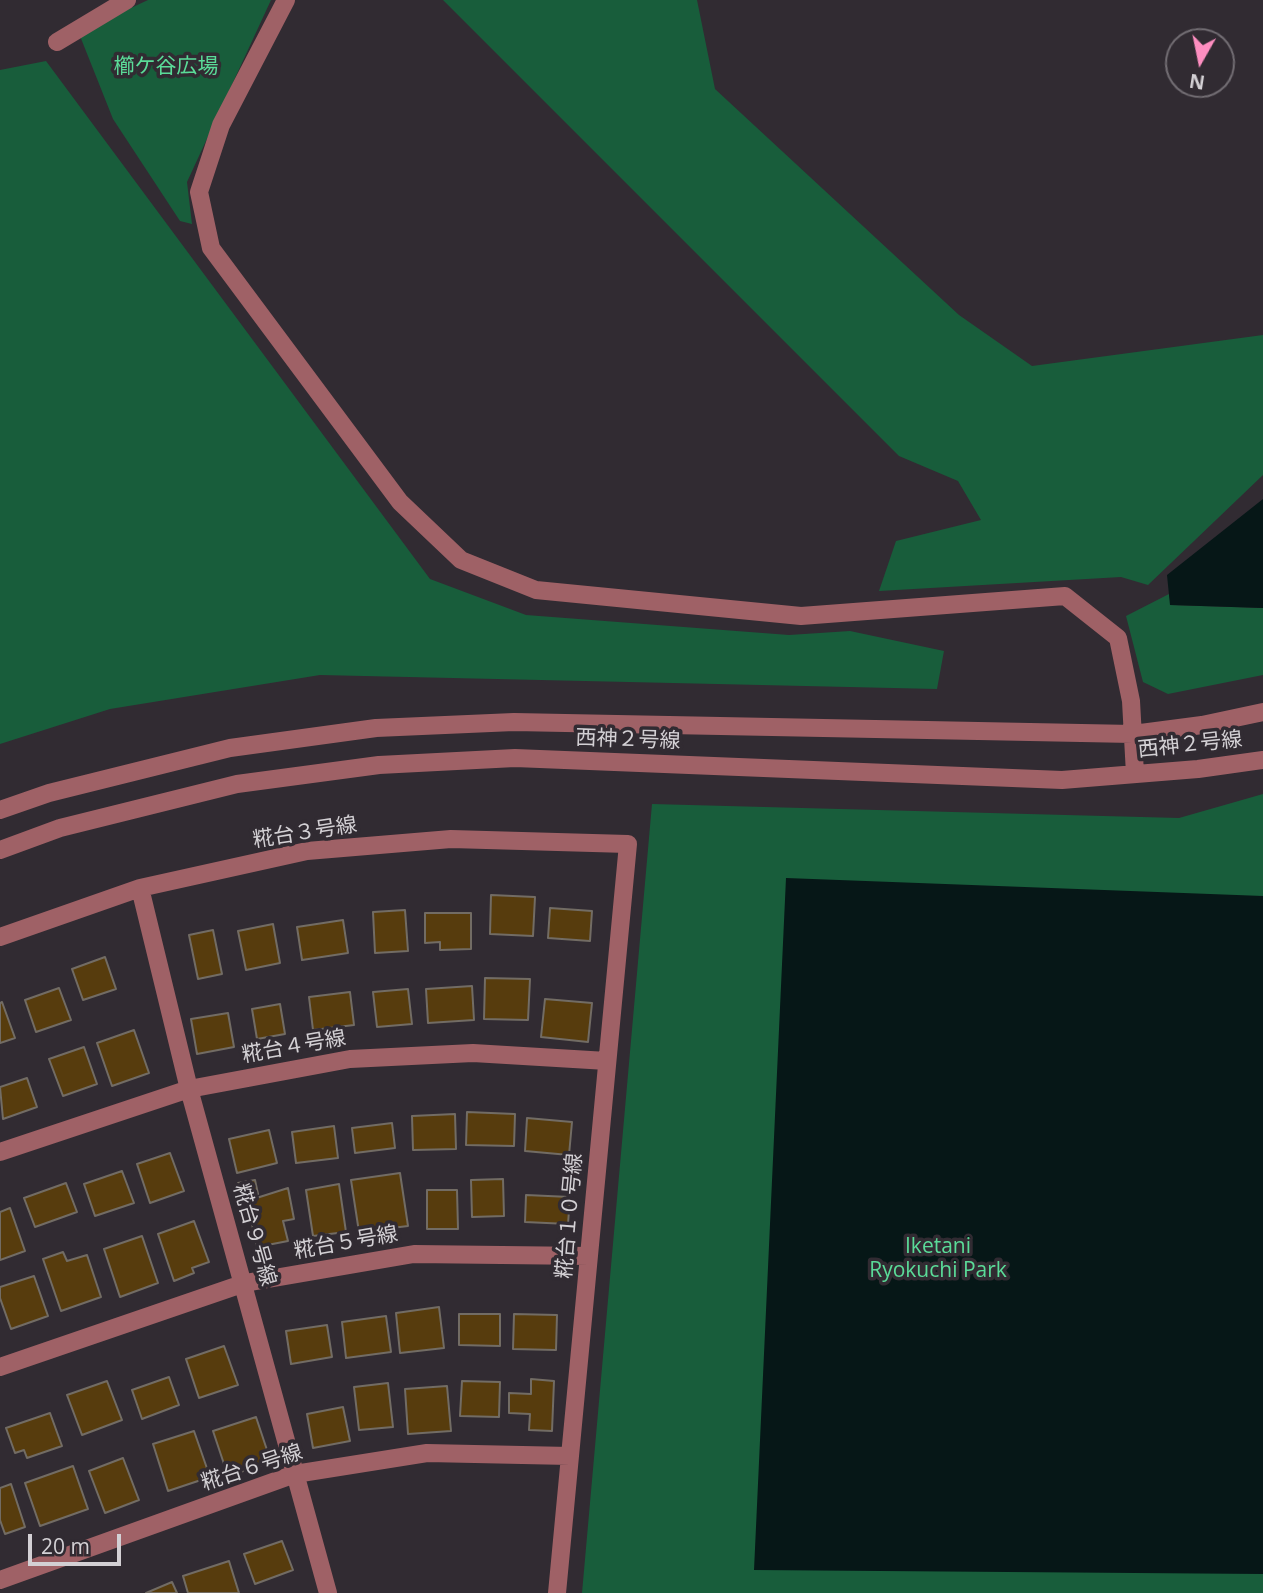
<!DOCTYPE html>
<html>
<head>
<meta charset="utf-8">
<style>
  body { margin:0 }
  #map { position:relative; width:1263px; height:1593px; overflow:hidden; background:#312b32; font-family:"Open Sans",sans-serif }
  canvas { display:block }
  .north { position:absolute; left:1165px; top:28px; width:70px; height:70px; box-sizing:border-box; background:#312b32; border:2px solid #726d73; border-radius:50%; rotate:189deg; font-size:19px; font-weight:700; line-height:28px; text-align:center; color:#d3d0d4 }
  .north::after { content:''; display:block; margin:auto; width:24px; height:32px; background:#fd8ec0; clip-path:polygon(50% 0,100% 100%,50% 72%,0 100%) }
  .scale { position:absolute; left:28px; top:1534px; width:93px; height:32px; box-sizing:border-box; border:4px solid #d3d0d4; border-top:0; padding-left:9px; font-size:21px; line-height:24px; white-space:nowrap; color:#d3d0d4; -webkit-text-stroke:5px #312b32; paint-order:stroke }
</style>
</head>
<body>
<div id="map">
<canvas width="1263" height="1593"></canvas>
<div class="north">N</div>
<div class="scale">20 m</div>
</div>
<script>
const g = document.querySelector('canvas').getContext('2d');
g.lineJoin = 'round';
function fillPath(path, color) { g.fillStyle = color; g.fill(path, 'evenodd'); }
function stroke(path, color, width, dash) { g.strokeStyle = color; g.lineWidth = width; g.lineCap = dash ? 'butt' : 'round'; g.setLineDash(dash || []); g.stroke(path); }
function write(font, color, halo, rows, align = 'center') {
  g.font = font + ' "Open Sans","Noto Sans JP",sans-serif'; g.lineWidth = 7; g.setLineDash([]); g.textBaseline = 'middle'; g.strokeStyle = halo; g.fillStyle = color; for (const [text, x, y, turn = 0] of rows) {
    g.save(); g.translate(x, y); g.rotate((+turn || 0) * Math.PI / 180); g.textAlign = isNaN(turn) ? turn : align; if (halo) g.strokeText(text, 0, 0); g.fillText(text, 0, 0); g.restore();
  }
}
const green = new Path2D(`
  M148,0H271L187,182L192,224L180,221L113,119L80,36L88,28Z
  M443,0H697L715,89L959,315L1032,366L1263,335V475L1148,585L1121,577L879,591L896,541L981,520L958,481L899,456Z
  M46,61L430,579L526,615L789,635L850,631L944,651L937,689L320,675L110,709L0,744V70Z
  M1169,594L1171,605L1263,608V675L1168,694L1143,682L1126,616Z
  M1263,794V1593H582L652,804L1179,818Z`);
const water = new Path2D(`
  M1263,499V608L1170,605L1167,575Z
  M786,878L1263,896V1574L754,1570Z`);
const building = new Path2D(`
  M491,895L535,897L533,936L490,934Z
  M550,908L592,911L590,941L548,938Z
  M405,910L408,951L375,953L373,912Z
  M425,913H471V949L440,950V942L425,943Z
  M343,920L348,953L302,960L297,927Z
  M273,924L280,963L246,970L238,931Z
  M213,930L222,974L198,979L189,935Z
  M105,957L116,989L83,1000L72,969Z
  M485,978L530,979L528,1020L484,1019Z
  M472,986L474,1020L428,1023L426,989Z
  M59,988L71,1020L36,1032L25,1000Z
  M408,989L412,1024L377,1027L373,992Z
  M350,992L354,1025L313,1030L309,997Z
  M545,999L592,1003L588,1042L541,1037Z
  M2,1002L15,1038L0,1043V1003Z
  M280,1004L285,1034L257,1039L252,1009Z
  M228,1013L234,1047L197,1054L191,1019Z
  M134,1030L149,1073L112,1086L97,1043Z
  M84,1047L97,1084L63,1096L49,1059Z
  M27,1078L37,1107L3,1119L0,1087Z
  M467,1112L515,1114L514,1146L466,1145Z
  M455,1114L456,1149L413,1150L412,1116Z
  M527,1118L572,1122L569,1155L525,1151Z
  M392,1123L395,1148L355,1153L352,1128Z
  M334,1126L338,1158L296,1163L292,1132Z
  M269,1130L277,1163L237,1173L229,1139Z
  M170,1153L184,1191L150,1203L137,1164Z
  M122,1171L134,1203L95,1216L84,1184Z
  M400,1173L408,1226L359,1232L351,1180Z
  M503,1179L504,1216L472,1217L471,1180Z
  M255,1180L258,1194L240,1196L238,1183Z
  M66,1183L77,1212L35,1227L24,1198Z
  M339,1184L346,1232L313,1236L306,1190Z
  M288,1188L294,1219L283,1221L288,1241L257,1247L247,1201Z
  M427,1190H457L458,1229H427Z
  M526,1195L570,1197L568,1224L525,1222Z
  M10,1208L25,1251L0,1260V1212Z
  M194,1221L209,1262L192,1268L194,1273L174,1281L158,1234Z
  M142,1236L158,1283L120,1297L104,1249Z
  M63,1252L67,1261L87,1255L101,1297L61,1311L43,1259Z
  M34,1276L48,1316L11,1329L0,1298V1287Z
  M439,1307L444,1348L400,1353L396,1313Z
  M459,1314H500V1346L459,1345Z
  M514,1314L557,1315L556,1350L513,1349Z
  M386,1316L391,1352L346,1358L342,1322Z
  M327,1325L332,1357L291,1364L286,1331Z
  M224,1346L238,1385L199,1398L186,1359Z
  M169,1377L179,1405L142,1419L132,1390Z
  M531,1379L554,1381L552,1431L529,1430L530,1414L509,1413V1393L531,1394Z
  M107,1381L122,1420L82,1435L67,1395Z
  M462,1381L500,1382L499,1417L460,1416Z
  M388,1383L393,1427L359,1430L354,1387Z
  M447,1386L451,1431L408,1434L405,1389Z
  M343,1407L350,1441L313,1448L307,1414Z
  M50,1413L62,1446L27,1458L24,1450L15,1453L6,1428Z
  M256,1417L271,1462L228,1476L213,1431Z
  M194,1431L210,1477L168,1491L153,1444Z
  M123,1458L139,1500L105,1513L89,1471Z
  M73,1466L88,1509L40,1526L25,1483Z
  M11,1484L25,1527L5,1534L0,1520V1488Z
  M282,1541L293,1570L255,1584L244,1554Z
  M229,1561L239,1593H188L183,1576Z
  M172,1582L177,1593H146Z`);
const minor = new Path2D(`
  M286,0L221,125L199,192L211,248L400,502L461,560L536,590L801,616L1065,596L1118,638L1131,701L1135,774
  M57,42L127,0
  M0,810L49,793L230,748L376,728L514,722L1133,734L1202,725L1263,712
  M0,850L60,828L237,784L379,765L515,758L1062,780L1198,769L1263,760
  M140,888L189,1089L328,1593
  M0,937L140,888L307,851L451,839L628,844L557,1593
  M0,1152L189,1089L350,1059L473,1053L607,1061
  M0,1367L245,1283L414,1254L589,1256
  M0,1580L295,1474L427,1453L570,1456`);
const parkNames = [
  ["櫛ケ谷広場",166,67],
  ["Iketani",938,1247],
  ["Ryokuchi Park",938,1271]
];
const streetNames = [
  ["西神２号線",628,740,2],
  ["西神２号線",1190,745,-6],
  ["糀台３号線",305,833,-9],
  ["糀台４号線",294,1047,-10],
  ["糀台１０号線",570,1216,-85],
  ["糀台９号線",254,1235,74],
  ["糀台５号線",346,1243,-10],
  ["糀台６号線",252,1468,-18]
];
fillPath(green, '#185d3b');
fillPath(water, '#061717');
fillPath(building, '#573c0d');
stroke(building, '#726c64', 2);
stroke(minor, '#9f6166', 18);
write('21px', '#5adb98', '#312b32', parkNames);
write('21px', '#d3d0d4', '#312b32', streetNames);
</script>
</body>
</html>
